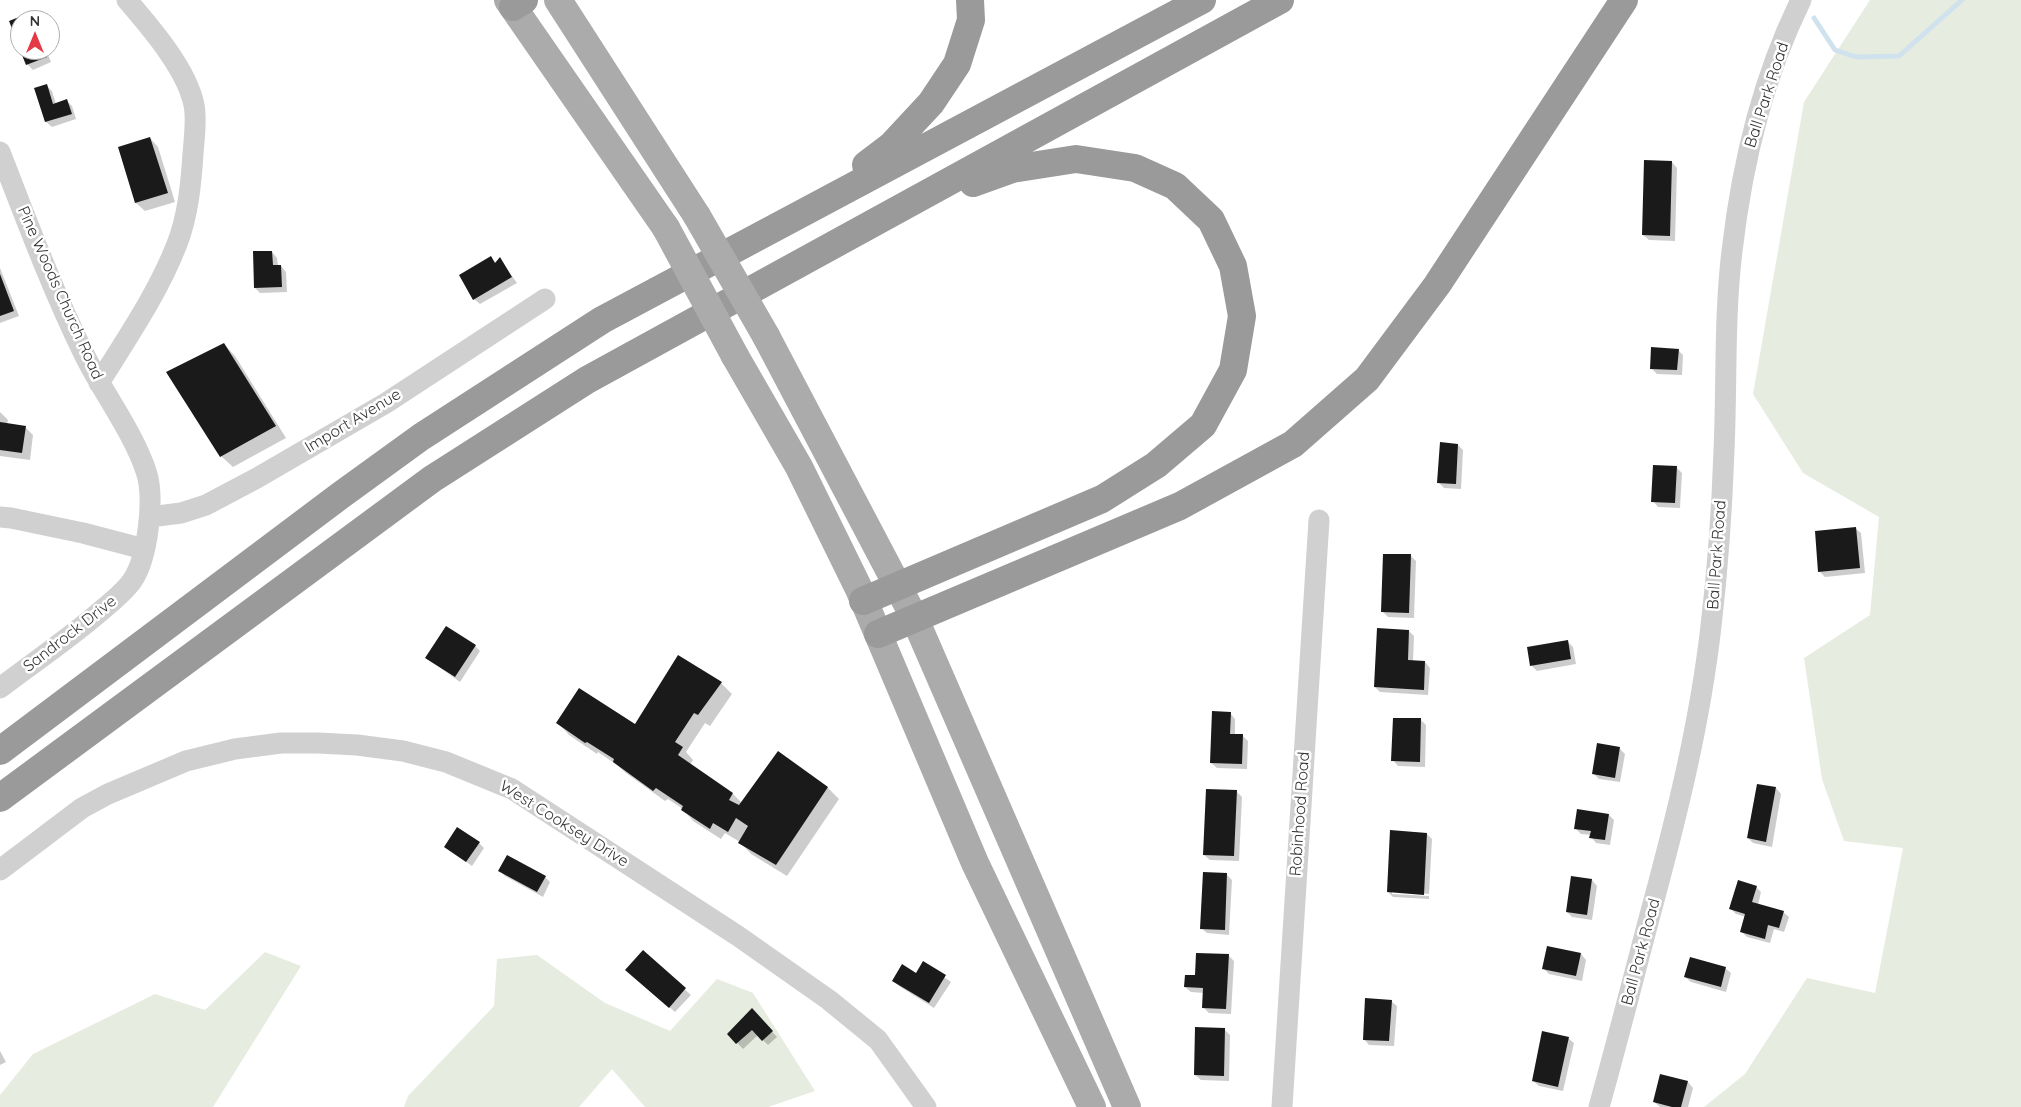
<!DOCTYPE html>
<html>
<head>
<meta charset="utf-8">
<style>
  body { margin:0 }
  #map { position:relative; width:2021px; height:1107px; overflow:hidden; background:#fff; font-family:Quicksand,sans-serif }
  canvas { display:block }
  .north { position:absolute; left:10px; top:10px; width:50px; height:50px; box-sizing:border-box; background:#fff; border:1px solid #adadad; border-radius:50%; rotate:0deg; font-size:14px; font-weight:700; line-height:20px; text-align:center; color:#333 }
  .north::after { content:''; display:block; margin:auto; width:18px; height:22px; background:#e63946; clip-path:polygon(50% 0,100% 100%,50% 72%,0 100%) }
</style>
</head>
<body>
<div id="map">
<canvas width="2021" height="1107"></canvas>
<div class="north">N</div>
</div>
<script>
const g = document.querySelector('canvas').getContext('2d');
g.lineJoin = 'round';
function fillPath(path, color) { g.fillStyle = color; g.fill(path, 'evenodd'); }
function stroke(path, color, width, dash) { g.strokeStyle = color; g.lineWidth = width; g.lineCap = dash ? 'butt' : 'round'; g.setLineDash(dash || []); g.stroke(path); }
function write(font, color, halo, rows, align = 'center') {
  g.font = font + ' Quicksand,sans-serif'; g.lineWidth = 5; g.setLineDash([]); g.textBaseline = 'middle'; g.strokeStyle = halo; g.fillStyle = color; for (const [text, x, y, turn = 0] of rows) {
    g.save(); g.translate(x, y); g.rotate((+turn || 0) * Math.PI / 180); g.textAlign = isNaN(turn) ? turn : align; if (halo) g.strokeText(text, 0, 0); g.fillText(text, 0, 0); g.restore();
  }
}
const green = new Path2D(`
  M1870,0H2021V1107H1704L1745,1074L1807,978L1875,993L1903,848L1844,841L1822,779L1804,658L1870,615L1879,517L1803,473L1753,394L1804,102Z
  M265,952L301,966L213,1107H0V1095L33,1054L155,994L205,1010Z
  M537,955L605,1003L670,1031L717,979L753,993L815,1091L768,1107H645L612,1069L579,1107H404L408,1096L494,1006L497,959Z`);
const shadow = new Path2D(`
  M22,50H46L51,62L33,70L27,64Z
  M46,85L52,91L56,104L67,101L72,106L76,119L52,127L46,122L36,88Z
  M150,138L158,147L175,202L145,211L136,203L119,148Z
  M1672,162L1677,168L1675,241L1649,240L1643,235Z
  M272,252L277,258L278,266H281L286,272L287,292L260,293L255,288Z
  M491,258L496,263L500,259L517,283L480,304L474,299Z
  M0,268L19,316L0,323Z
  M224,344L235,356L286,438L233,467L221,456Z
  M1678,350L1683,355L1682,375L1657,374L1651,368Z
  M0,412L8,420L7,424L25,427L33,435L30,460L0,456Z
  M1458,445L1463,450L1461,489L1444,488L1438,482Z
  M1676,467L1682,473L1680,508L1658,507L1653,501Z
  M1855,528L1861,533L1865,573L1825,577L1820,572Z
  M1411,556L1416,561L1414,618L1388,617L1382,611Z
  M1409,631L1414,636L1413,662H1425L1430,668L1428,695L1380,692L1375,687Z
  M1567,641L1573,647L1576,664L1537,671L1532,666Z
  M475,646L480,651L460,682L427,658Z
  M721,683L732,694L710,726L705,723L686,752L693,760L690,765L733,794L742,803L778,753L828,788L839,799L787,876L751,854L740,842L725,833L721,839L693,821L683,809L668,799L665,801L626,773L617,765L598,752L597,754L569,735L558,723L635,726Z
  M1230,713L1235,719V735H1242L1248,741L1247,769L1217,768L1211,763Z
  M1421,720L1426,725L1425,767L1398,766L1393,760Z
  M1620,749L1625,754L1620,782L1599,779L1593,773Z
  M1776,788L1781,794L1772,847L1753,843L1748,838Z
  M1237,792L1242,797L1239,861L1210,860L1204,855Z
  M1609,815L1614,820L1610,845L1596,843L1591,837V835L1581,834L1575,828Z
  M1427,834L1432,839L1429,894L1392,891V894L1429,896V899L1393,897L1388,892Z
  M479,843L484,848L472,866L445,847Z
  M500,871L545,877L550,882L543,897L505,876Z
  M1227,875L1232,880L1229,935L1207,933L1201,928Z
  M1592,880L1597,886L1592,920L1572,917L1567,912Z
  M1756,887L1761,892L1758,905L1783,912L1789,917L1784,932L1774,929L1770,943L1747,937L1742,932L1746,917L1736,914L1731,909Z
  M643,952L691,995L675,1012L632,975Z
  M1581,954L1586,960L1582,981L1549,974L1544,969Z
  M1228,955L1234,961L1231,1014L1209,1013L1203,1007L1204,993L1191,992L1185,987L1196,976Z
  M924,963L951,982L934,1008L899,986L893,981L917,975Z
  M1725,968L1731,973L1726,992L1691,982L1685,977Z
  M1391,1001L1397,1006L1394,1046L1369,1045L1364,1039Z
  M752,1010L777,1037L768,1045L758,1035L743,1049L729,1034Z
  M1224,1029L1230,1035L1229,1081L1201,1080L1195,1075Z
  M1568,1038L1574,1043L1563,1091L1539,1086L1533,1081Z
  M0,1051L6,1062L0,1065Z
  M1688,1082L1693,1088L1688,1107H1660L1654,1102Z`);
const stream = new Path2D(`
  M1814,18L1835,50L1856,57L1899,56L1962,0`);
const building = new Path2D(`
  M29,13L32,20H20V49L9,21Z
  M20,50H44L47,57L26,65Z
  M47,84L53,104L67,99L72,114L45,122L34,88Z
  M150,137L168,193L135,203L118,147Z
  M1644,160L1672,161L1670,236L1642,235Z
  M253,251H272L273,265H281L282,287L254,288Z
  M491,256L495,263L500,257L512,277L473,300L459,275Z
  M0,274L14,311L0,316Z
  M224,343L276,426L220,457L166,372Z
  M1651,347L1679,349L1677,370L1650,369Z
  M0,422L26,426L22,453L0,450Z
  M1440,442L1458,444L1456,484L1437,483Z
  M1653,465L1677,466L1675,503L1651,502Z
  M1856,527L1860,568L1818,572L1815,531Z
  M1383,554H1411L1409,613L1381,612Z
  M446,626L476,645L455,677L425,658Z
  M1377,628L1409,630L1408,660L1425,661L1424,690L1374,687Z
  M1568,640L1571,659L1530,666L1527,647Z
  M678,655L722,682L698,715L694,713L675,742L683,747L678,755L733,793L729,800L739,805L778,751L828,787L776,865L738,843L748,826L736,818L728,832L713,823L710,829L681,810L683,806L656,788L653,791L613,762L614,759L587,742L585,743L556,723L579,688L635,724Z
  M1212,711L1231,712L1230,734H1243L1242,764L1210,763Z
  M1393,718H1421L1420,762L1391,761Z
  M1597,743L1620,747L1615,778L1592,774Z
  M1757,784L1776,787L1766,842L1747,838Z
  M1206,789L1237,790L1234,856L1203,855Z
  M1577,809L1609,814L1605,840L1589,838L1591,831L1574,829Z
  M457,827L480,842L466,862L444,847Z
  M1390,830L1427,833L1424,895L1387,892Z
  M507,855L546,876L537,892L498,871Z
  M1203,872L1227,873L1225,930L1200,929Z
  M1571,876L1592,879L1587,915L1566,912Z
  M1738,880L1757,886L1752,902L1784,911L1779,928L1768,925L1765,939L1740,932L1745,914L1729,909Z
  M1547,946L1581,953L1576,976L1542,969Z
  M643,950L686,988L669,1008L625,970Z
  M1196,953L1229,954L1226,1009L1202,1008L1203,988L1184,987L1185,975H1195Z
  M1690,957L1726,967L1721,987L1684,977Z
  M923,961L946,975L929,1003L892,981L902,964L916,973Z
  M1365,998L1392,1000L1389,1041L1363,1040Z
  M752,1008L773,1031L762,1041L752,1030L736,1044L727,1034Z
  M1195,1027L1225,1028L1224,1076L1194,1075Z
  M1542,1031L1569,1037L1558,1087L1532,1081Z
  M1660,1074L1688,1081L1681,1107H1672L1653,1102Z`);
const minor = new Path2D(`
  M0,152C26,219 52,289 84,354C103,393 132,430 146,471C155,497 148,558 132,581C124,592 113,601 102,610C70,638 34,662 0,688
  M99,383C127,338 158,293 177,244C188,216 191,184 193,154C194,139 197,120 194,105C187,69 150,27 127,0
  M0,517L11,518L83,533L144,549
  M150,517L181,513L206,505L257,478L386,403L545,299
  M0,870L82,808L108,794L186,761L235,749L281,743H318L357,745L403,751L446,762L512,789L738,936L829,1000L878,1040L926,1107
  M1282,1107L1319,520
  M1599,1107C1617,1043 1633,979 1650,915C1676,819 1700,724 1711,626C1718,567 1722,508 1724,450C1727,384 1724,317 1732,251C1742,164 1762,79 1801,0`);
const major = new Path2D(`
  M508,0L666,228
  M558,0L697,216
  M766,336L915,619L1127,1107
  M735,356L799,467L859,589L975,863L1092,1107`);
const highway = new Path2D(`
  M513,7L524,0
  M866,165L891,146L931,103L957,64L971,20L970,0
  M863,601L1102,499L1156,465L1203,425L1233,370L1242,316L1233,266L1211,220L1175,186L1135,168L1076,159L1012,169L973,183
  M878,634L1180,506L1293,444L1367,379L1437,285L1624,0
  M0,751L341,495L421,437L602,320L1202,0
  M0,798L432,479L587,380L1280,0`);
const majorBridge = new Path2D(`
  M697,216L766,336
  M666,228L735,356`);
const streetNames = [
  ["Ball Park Road",1767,95,-72],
  ["Pine Woods Church Road",60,293,66],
  ["Import Avenue",353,421,-31],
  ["Ball Park Road",1717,555,-86],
  ["Sandrock Drive",70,634,-38],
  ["Robinhood Road",1300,814,-86],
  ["West Cooksey Drive",564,824,32],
  ["Ball Park Road",1641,952,-75]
];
fillPath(green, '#e6ecdf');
fillPath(shadow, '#0003');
stroke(stream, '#cfe2ee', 5);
fillPath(building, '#1a1a1a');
stroke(minor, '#d0d0d0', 21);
stroke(major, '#ababab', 28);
stroke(highway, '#9a9a9a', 28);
stroke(majorBridge, '#ababab', 28);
write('16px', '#333', '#fff', streetNames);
</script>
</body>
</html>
